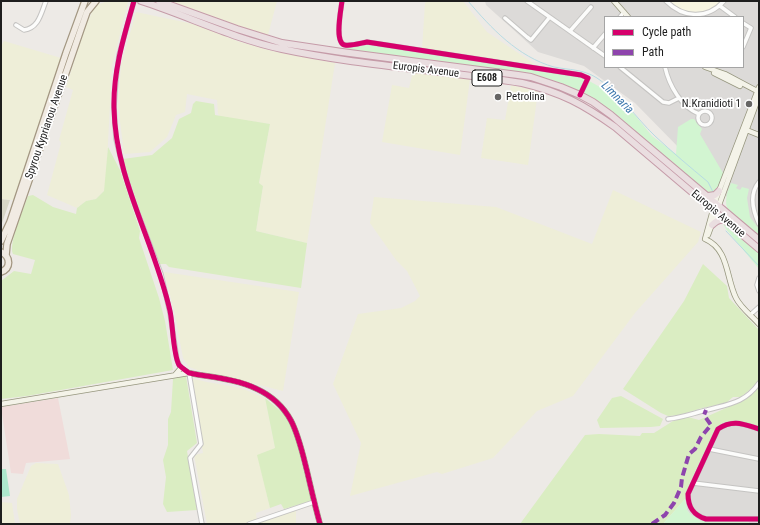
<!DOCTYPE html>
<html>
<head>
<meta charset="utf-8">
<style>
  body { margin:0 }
  #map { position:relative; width:760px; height:525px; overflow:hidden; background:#edeae6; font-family:"Roboto Condensed",sans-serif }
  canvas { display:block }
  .frame { position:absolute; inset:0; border:2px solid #1e1e1e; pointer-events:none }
  .legend { position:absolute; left:604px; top:16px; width:140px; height:52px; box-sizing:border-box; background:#fff; border:1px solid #a5a5a5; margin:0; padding:5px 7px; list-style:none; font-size:12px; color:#1e1e1e }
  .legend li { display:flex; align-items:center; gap:8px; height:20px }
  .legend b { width:20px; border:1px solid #a5a5a5 }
</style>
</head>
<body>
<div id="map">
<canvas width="760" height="525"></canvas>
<div class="frame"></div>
<ul class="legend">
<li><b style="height:5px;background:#d6006c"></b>Cycle path</li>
<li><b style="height:5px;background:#8e44ad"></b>Path</li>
</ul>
</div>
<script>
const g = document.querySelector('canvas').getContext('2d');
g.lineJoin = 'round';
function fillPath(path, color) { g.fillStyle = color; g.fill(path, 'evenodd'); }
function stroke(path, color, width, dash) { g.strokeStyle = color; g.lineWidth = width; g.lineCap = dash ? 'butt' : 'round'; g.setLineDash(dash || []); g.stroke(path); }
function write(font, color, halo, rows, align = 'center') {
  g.font = font + ' "Roboto Condensed",sans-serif'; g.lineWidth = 3.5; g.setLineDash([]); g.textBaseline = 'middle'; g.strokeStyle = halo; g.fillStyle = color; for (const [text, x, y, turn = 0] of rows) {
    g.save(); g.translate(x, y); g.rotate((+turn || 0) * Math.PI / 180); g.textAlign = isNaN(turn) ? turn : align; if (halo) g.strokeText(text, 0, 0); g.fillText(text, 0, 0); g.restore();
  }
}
const residential = new Path2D(`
  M485,1H759V256L733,203L635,103L584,66L538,52L486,5ZM605,17H743V67H605Z
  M734,421L759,427V524H750L747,521H700L690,514L687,510L685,499L690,482L716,428L724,422Z`);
const commercial = new Path2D(`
  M58,398L70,459L26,463L23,474L11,473L1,407Z`);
const education = new Path2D(`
  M669,1H722L719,4L706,12L694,13L685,12Z`);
const construction = new Path2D(`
  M1,199L10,200L1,226Z`);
const farmland = new Path2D(`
  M107,1L128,2L112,66L106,181L104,191L96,199L86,201L77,208L47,195L61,143L59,140L73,90L66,87L86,25L95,6Z
  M170,1H277L268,35L249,30Z
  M427,1H463L487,32L536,65L422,49L425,3Z
  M136,12L198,25L237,41L272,51L335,63L307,243L256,231L263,186L259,183L270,124L221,117L218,114L217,100L187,94L185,112L176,115L167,137L150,152L124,154L118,105L121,65Z
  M4,41L61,58L14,200L1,199V46Z
  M413,72L470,79L460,155L382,142L392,85L409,88Z
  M511,85L538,91L528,165L481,158L487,118L505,120Z
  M613,190L701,232L698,242L635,313L573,396L537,411L493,458L442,474L437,472L350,496L361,443L333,384L358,314L401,308L415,301L420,296L407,271L396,260L370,223L374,197L496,207L592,244Z
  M164,272L299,292L283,391L251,383L215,376L189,367L183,358L174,310Z
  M190,378L207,382L241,388L265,398L275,448L258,455L270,508L256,513L257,523L296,509V524H207L194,455L203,453Z
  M36,463L58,464L69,495L71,515L70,524H20L17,509V499L31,466Z
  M1,502L12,503L15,524H1Z`);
const grass = new Path2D(`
  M196,101L214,104L215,115L270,124L259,183L263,186L256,231L307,243L301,288L169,267L166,264H160L136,200L123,159L152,155L172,138L179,119L191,113L193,104Z
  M108,147L120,170L140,231L139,238L159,298L165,321L173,370L27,396L1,399V281L14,271L31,274L35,260L13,254C8,244 24,208 28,196L33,195L53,207L76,214L77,208L86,201L96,199L104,191Z
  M703,264L727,286L729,298L759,330V380L752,388L741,397H733L726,403L702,408L680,415L668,416L661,413L623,389L684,301Z
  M186,376L197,443L187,451L197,510L167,512L163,504L166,477L163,460L168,445V419L171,412L173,379Z
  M758,388L759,390V427L734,421L724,422L716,428L690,482L685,499L663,524H520L585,435L599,434L640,436L642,433H654L673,421L688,417L699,420L735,404L749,396Z
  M621,396L663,419L660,426L651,427L600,428L597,420L612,398Z
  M265,398L284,414L295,435L311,501L284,509L281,504L270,508L257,455L275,448Z`);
const park = new Path2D(`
  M368,45L582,77L600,87L634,114L652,136L676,154L678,127L691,119H694L702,129L700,134L723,173L715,193L709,194L621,119L590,98L530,76L343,49Z
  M731,183L738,185L736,188L740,190L742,187L749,189L747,198L750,217L759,229V269L726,229L723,224L728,211C724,200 727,193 731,183Z
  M685,499L687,510L690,514L700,521H747L750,524H663Z`);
const pitch = new Path2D(`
  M1,469H6L10,496L1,497Z`);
const stream = new Path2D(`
  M468,1C491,28 518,57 554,67C569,70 583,69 597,78C620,93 635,117 655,136C672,152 690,167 708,182L713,192
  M726,231L759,266`);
const street = new Path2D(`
  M134,1L119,55L116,79L114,107L116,139L123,168L133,200L161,274L170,313L177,360L181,368
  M342,1C341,10 334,43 345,45C352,46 361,43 367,42L581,75L588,78L580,95
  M527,1L605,56
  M666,1C683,18 707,20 724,1
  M720,6L735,17
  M620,17L624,12
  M505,18L527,37L531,40L549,18
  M743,23L751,28L743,47
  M16,25L24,30C39,28 41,13 46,1
  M570,31L591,7
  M593,48L605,34
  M620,67L663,102L669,103L679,98
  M665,67C669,85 681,107 699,114
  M698 118a7 7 0 1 1 14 0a7 7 0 1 1-14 0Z
  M759,182C749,194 753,211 759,224
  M759,278L757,285L759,291
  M750,315L759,307
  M189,373L201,444L190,458L202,524
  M668,419C681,418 694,413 707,410C729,404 745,403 759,383
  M759,429C743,424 733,419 718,429L688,494C688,507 693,515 706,519H759
  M709,449L759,459
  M693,483L759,491
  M249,524L314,502`);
const secondary = new Path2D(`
  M614,1L628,17
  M705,67L725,74L759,92
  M714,73L740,86
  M744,129L759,135
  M708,235L759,96
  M705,239L716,199L759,87
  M705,239C729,249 726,278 736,298C741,308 752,316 759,324
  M175,375L181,368L189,373C210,377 237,379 257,389C293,406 298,435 307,471C311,488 315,506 320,524
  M1,404L189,373`);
const primary = new Path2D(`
  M1,241L10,222L66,53L85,1
  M1,252C11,257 11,268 1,272
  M6,255L7,244L81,29L87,12L96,1`);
const highway = new Path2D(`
  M141,1C188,16 234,39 282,49C361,66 443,70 522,83C561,92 584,105 615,127L759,249
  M159,1L237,29L282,43L342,52L518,75L531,77L561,87L580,95L593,102L611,115L759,240
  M708,196L715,195L719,191
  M712,225C716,221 721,218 727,221`);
const quiet = new Path2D(`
  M652,524L665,515L674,503L681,487L682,478L689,454L695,449L701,437L711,425L704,415L706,410`);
const cycleway = new Path2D(`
  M134,1C124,36 113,71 114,108C115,179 155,243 170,311C173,325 173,354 179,365C182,368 185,370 189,373C210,377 237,379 257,389C293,406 298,435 307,471C311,488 315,506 320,524
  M342,1C341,10 334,43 345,45C352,46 361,43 367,42L581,75L588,78L580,95
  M759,429C743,424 733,419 718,429L688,494C688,507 693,515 706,519H759`);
const markers = [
  [498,97,4,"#666564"],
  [749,104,4,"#666564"]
];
const shields = [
  [487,78,30]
];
const shieldNames = [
  ["E608",487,78]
];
const streetNames = [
  ["Europis Avenue",426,70,7],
  ["Spyrou Kyprianou Avenue",47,127,-71],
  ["Europis Avenue",718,214,40]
];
const poiNames = [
  ["Petrolina",506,97],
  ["N.Kranidioti 1",741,104,"right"]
];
const waterNames = [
  ["Limnaria",617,98,45]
];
fillPath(residential, '#dcdad8');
fillPath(commercial, '#f0dcda');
fillPath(education, '#f7f5e1');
fillPath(construction, '#d7d6c7');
fillPath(farmland, '#eeeed8');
fillPath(grass, '#daedc2');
fillPath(park, '#d2f5d1');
fillPath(pitch, '#aee8cd');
stroke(stream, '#b7dbe3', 1);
stroke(street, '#c5c4c2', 5.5);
stroke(secondary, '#96967e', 6);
stroke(primary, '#a39782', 8);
stroke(highway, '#c59ba8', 8);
stroke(street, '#fcfcfb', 3.5);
stroke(secondary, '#f4f3e9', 4.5);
stroke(primary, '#f1ebe3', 5.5);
stroke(highway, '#eadee0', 6);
stroke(quiet, '#8e44ad', 4, [8, 4]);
stroke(cycleway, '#d6006c', 5);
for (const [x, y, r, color] of markers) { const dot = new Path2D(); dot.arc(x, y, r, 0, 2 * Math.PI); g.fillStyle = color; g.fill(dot); stroke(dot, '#fff', 1.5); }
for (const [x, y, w] of shields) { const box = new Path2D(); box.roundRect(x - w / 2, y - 8, w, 16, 3); g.fillStyle = '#fff'; g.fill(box); stroke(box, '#1e1e1e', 1); }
write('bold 10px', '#1e1e1e', null, shieldNames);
write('11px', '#1e1e1e', '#fff', streetNames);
write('11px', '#1e1e1e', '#fff', poiNames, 'left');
write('italic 12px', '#407aae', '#fff', waterNames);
</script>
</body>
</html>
